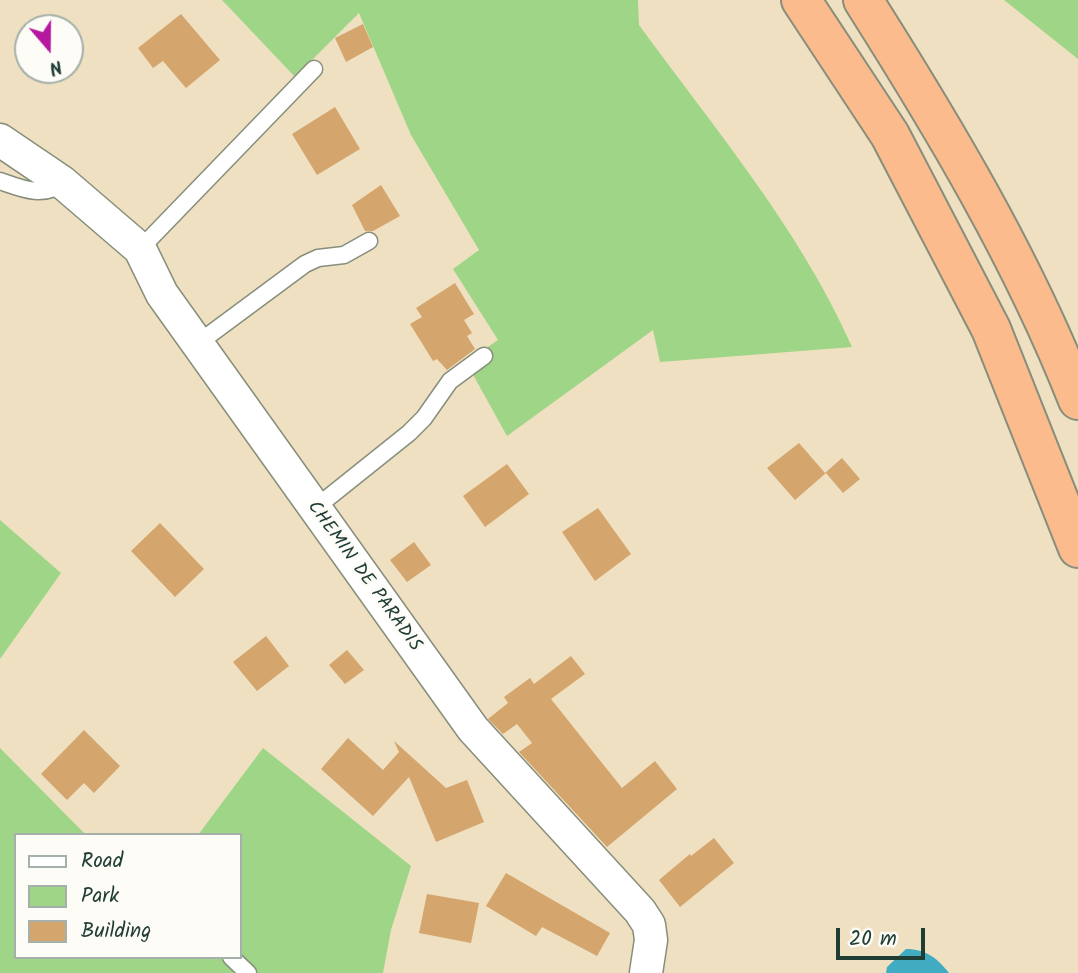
<!DOCTYPE html>
<html>
<head>
<meta charset="utf-8">
<style>
  body { margin:0 }
  #map { position:relative; width:1078px; height:973px; overflow:hidden; background:#efe0c2; font-family:Kalam,sans-serif }
  canvas { display:block }
  .legend { position:absolute; left:14px; top:833px; width:228px; height:126px; box-sizing:border-box; background:#fdfcf7; border:2px solid #a4b0a9; margin:0; padding:9px 12px; list-style:none; font-size:21px; color:#1f3d34 }
  .legend li { display:flex; align-items:center; gap:14px; height:35px }
  .legend b { width:35px; border:2px solid #a4b0a9 }
  .north { position:absolute; left:14px; top:14px; width:70px; height:70px; box-sizing:border-box; background:#fdfcf7; border:2px solid #a4b0a9; border-radius:50%; rotate:160deg; font-size:19px; font-weight:700; line-height:28px; text-align:center; color:#1f3d34 }
  .north::after { content:''; display:block; margin:auto; width:24px; height:32px; background:#b5179e; clip-path:polygon(50% 0,100% 100%,50% 72%,0 100%) }
  .scale { position:absolute; left:836px; top:928px; width:89px; height:32px; box-sizing:border-box; border:4px solid #1f3d34; border-top:0; padding-left:9px; font-size:21px; line-height:24px; white-space:nowrap; color:#1f3d34; -webkit-text-stroke:5px #fdfcf7; paint-order:stroke }
</style>
</head>
<body>
<div id="map">
<canvas width="1078" height="973"></canvas>
<ul class="legend">
<li><b style="height:9px;background:#fff"></b>Road</li>
<li><b style="height:19px;background:#9fd586"></b>Park</li>
<li><b style="height:19px;background:#d4a56c"></b>Building</li>
</ul>
<div class="north">N</div>
<div class="scale">20 m</div>
</div>
<script>
const g = document.querySelector('canvas').getContext('2d');
g.lineJoin = 'round';
function fillPath(path, color) { g.fillStyle = color; g.fill(path, 'evenodd'); }
function stroke(path, color, width, dash) { g.strokeStyle = color; g.lineWidth = width; g.lineCap = dash ? 'butt' : 'round'; g.setLineDash(dash || []); g.stroke(path); }
function write(font, color, halo, rows, align = 'center') {
  g.font = font + ' Kalam,sans-serif'; g.lineWidth = 6; g.setLineDash([]); g.textBaseline = 'middle'; g.strokeStyle = halo; g.fillStyle = color; for (const [text, x, y, turn = 0] of rows) {
    g.save(); g.translate(x, y); g.rotate((+turn || 0) * Math.PI / 180); g.textAlign = isNaN(turn) ? turn : align; if (halo) g.strokeText(text, 0, 0); g.fillText(text, 0, 0); g.restore();
  }
}
const green = new Path2D(`
  M222,0H638L639,25C714,128 800,229 852,347L660,362L653,330L507,436L466,362L498,340L453,269L479,250L411,135L359,13L295,77Z
  M1004,0H1078V59Z
  M0,520L61,573L0,659Z
  M0,748L86,835H16V957H240V835H198L263,748L411,866L391,930L383,973H0Z`);
const water = new Path2D(`
  M906,949C926,949 937,958 949,973H886L887,967Z`);
const building = new Path2D(`
  M181,14L220,60L186,88L163,61L153,68L138,48Z
  M363,24L373,47L346,62L335,38Z
  M335,107L360,149L317,175L292,134Z
  M381,185L400,216L373,231H365L352,205Z
  M455,283L474,314L464,320L472,333L467,336L475,349L447,370L437,359L433,361L410,324L422,317L416,308Z
  M799,443L825,473L842,458L860,479L843,493L826,473L795,500L767,468Z
  M507,464L529,494L485,527L463,496Z
  M598,508L631,554L595,581L562,532Z
  M160,523L204,569L175,597L131,551Z
  M414,542L431,565L407,582L390,560Z
  M266,636L289,666L257,691L233,662Z
  M347,650L364,670L345,684L329,665Z
  M571,656L585,674L551,699L622,788L655,761L677,789L607,847L519,752L532,743L517,724L503,734L488,719L508,703L504,697L530,678L534,684Z
  M84,730L120,766L94,793L84,783L67,800L41,774Z
  M348,738L383,770L399,752L394,741L446,788L467,780L484,822L436,842L409,777L373,816L321,769Z
  M714,838L734,863L680,907L659,880L690,854L691,856Z
  M506,873L610,933L597,956L542,927L536,936L486,906Z
  M427,894L479,903L471,943L419,933Z`);
const lane = new Path2D(`
  M0,181C20,188 45,199 62,182
  M140,249L314,69
  M197,344L305,264L318,258L344,255L369,241
  M314,509L409,433L424,418L450,381L484,356
  M231,957L248,973`);
const street = new Path2D(`
  M0,140L62,182L140,249L162,294L473,729L640,911L649,925L651,940L646,973`);
const highway = new Path2D(`
  M801,0L890,135L991,329L1078,548
  M863,0C944,128 1022,258 1078,400`);
const streetNames = [
  ["CHEMIN DE PARADIS",363,577,54]
];
fillPath(green, '#9fd586');
fillPath(water, '#41abc1');
fillPath(building, '#d4a56c');
stroke(lane, '#878e7b', 19);
stroke(street, '#878e7b', 35);
stroke(highway, '#878e7b', 42);
stroke(lane, '#fff', 16);
stroke(street, '#fff', 32);
stroke(highway, '#fbbb8d', 38);
write('19px', '#1f3d34', '#fdfcf7', streetNames);
</script>
</body>
</html>
